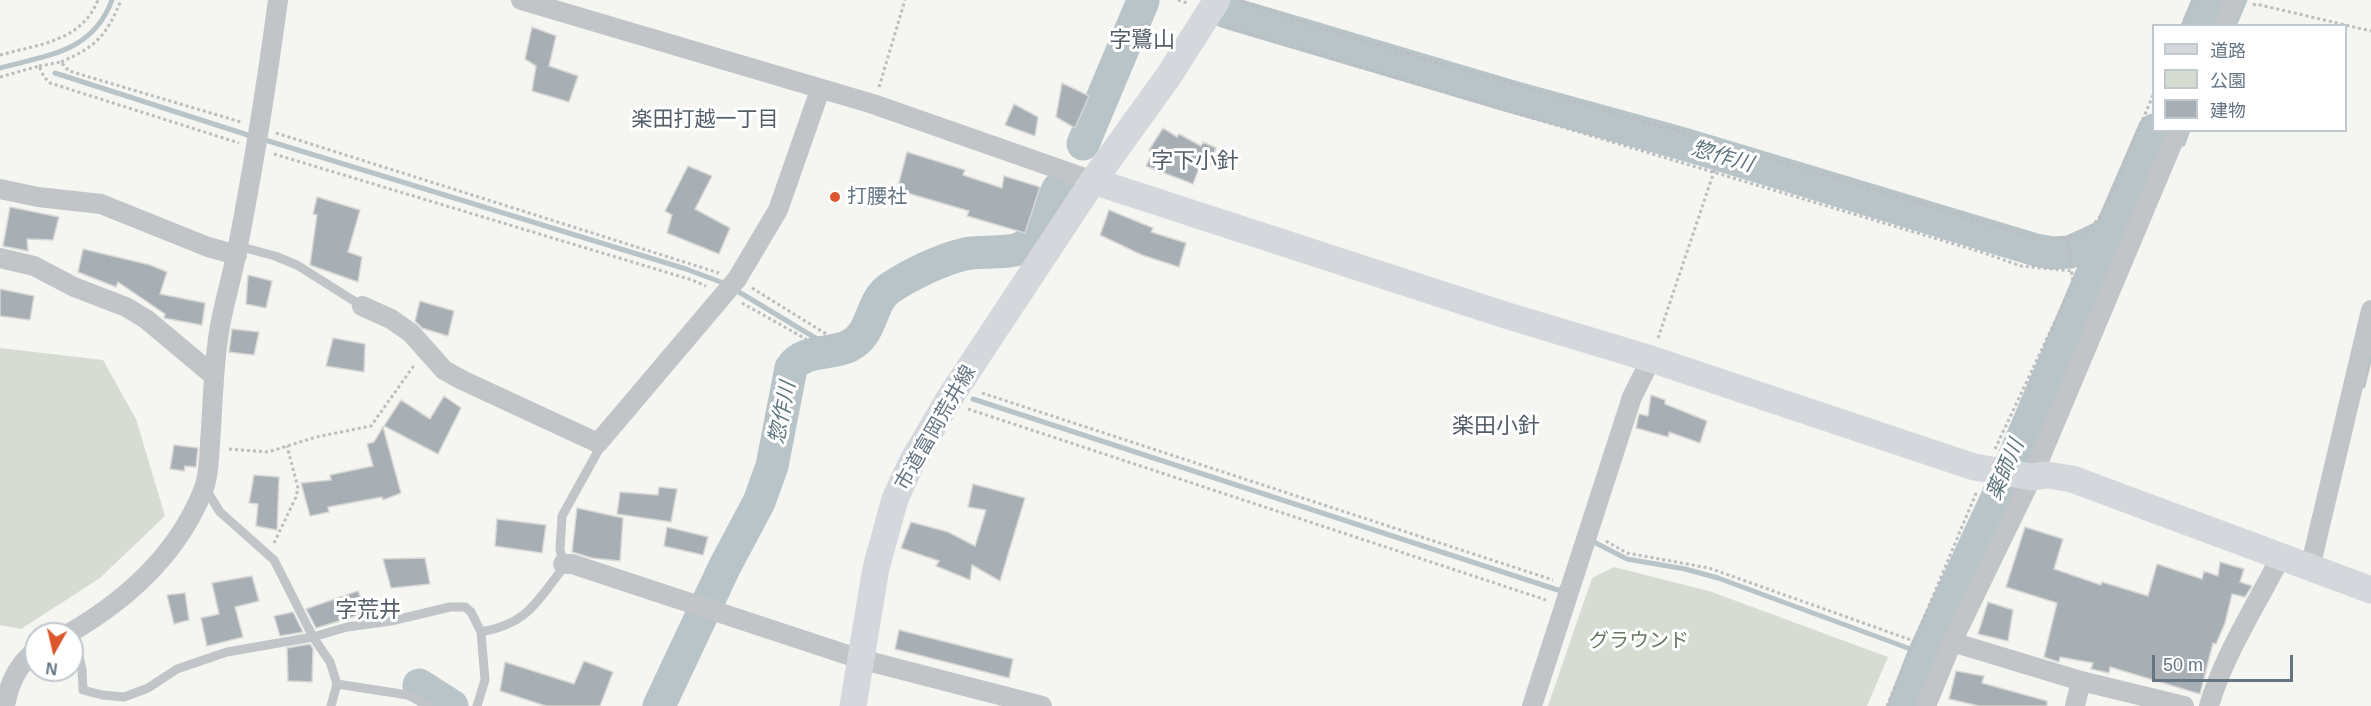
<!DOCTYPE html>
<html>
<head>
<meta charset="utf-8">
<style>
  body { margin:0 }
  #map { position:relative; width:2371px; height:706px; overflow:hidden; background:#f5f6f2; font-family:Arial,"Noto Sans JP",sans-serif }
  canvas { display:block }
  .legend { position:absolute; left:2152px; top:24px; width:195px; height:108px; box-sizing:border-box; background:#fff; border:2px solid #c1c8cd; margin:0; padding:8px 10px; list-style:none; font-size:18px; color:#657582 }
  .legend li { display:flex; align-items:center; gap:12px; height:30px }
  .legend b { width:30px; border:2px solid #c1c8cd }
  .north { position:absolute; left:24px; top:622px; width:60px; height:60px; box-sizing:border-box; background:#fff; border:2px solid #c1c8cd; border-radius:50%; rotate:188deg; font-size:16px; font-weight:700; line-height:24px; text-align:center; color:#657582 }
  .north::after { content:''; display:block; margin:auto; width:21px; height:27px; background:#dd552a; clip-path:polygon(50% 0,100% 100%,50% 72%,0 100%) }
  .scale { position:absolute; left:2152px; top:655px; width:141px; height:27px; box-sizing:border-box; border:3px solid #657582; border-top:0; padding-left:8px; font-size:18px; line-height:21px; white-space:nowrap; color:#657582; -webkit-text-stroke:4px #fff; paint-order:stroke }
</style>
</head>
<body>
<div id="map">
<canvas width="2371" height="706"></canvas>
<ul class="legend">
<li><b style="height:8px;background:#d4d8dc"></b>道路</li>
<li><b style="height:16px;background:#d7dcd3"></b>公園</li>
<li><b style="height:16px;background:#a7afb4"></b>建物</li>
</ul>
<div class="north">N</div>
<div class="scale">50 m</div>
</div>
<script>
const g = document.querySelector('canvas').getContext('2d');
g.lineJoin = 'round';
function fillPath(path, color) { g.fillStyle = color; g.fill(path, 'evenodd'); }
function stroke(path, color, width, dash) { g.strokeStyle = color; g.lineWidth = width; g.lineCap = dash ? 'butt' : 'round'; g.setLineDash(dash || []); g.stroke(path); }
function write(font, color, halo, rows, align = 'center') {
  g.font = font + ' Arial,"Noto Sans JP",sans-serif'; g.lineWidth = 6; g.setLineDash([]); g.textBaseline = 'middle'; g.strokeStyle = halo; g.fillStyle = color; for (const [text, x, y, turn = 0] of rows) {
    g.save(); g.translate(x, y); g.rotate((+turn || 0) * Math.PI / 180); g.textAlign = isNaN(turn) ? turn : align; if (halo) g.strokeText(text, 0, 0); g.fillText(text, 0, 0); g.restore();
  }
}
const green = new Path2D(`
  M0,348L103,360L136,419L165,516L100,578L21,629L0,625Z
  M1614,567L1709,591L1888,657L1867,706H1548L1592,578Z`);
const stream = new Path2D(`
  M2234,26L2245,0
  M0,68C48,55 93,52 112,0
  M55,73L254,137
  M262,139L686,269L726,284
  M2183,144L2188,130
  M734,289L817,339
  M2363,386L2371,353
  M973,399L1561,591L1562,587
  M1590,540L1627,559L1685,569L1718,578L1924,654`);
const river = new Path2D(`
  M1226,12L1513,97L1687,145L2036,250L2052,253L2070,252L2109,234L2154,130
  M2198,26L2209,0
  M1083,144L1143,1
  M419,685L452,706
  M659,706L725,566L759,502L772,466L791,368C803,349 830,355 849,346C874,334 869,302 890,288C911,274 940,260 965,254C980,251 1012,254 1023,247C1041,235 1049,208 1058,189
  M1904,706L1924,654L1995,502L2109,234`);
const building = new Path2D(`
  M532,27L556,36L549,66L578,76L569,102L532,91L536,66L525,59Z
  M1062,83L1089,96L1075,128L1056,117Z
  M1014,104L1038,117L1035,136L1005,125Z
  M1163,128L1177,137L1179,134L1201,146L1203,142L1216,148L1208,170L1199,168L1193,184L1146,166L1152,154L1149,150Z
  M907,152L965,170L963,175L1002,188L1004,176L1040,187L1025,233L967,216L969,211L897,190Z
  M688,166L712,176L695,209L730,228L719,254L667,233L672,215L665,211Z
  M317,197L360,210L348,252L362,257L358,282L310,265L317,215L313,214Z
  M10,207L59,217L53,240L27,239L28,251L3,246Z
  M1109,210L1153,228L1151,232L1186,243L1179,267L1142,255L1100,235Z
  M83,249L150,265L167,272L160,294L205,303L202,325L164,318L165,314L118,282L116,287L78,272Z
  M248,275L272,281L266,308L246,304Z
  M0,289L34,296L30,320L0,316Z
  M420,301L454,311L448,336L422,328L415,321Z
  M232,329L259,332L254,355L229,352Z
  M333,338L365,344L364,372L326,366Z
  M1651,395L1665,400V404L1707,421L1700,443L1669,432L1668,437L1636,428L1639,414L1648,416Z
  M444,396L461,408L438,454L384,426L401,400L430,419Z
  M383,427L401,493L383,500L382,497L328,507L329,512L310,516L301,483L331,480L330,475L373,466L367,444L374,442Z
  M174,445L198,448L196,467L185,466L184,471L170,469Z
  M254,475L279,477L277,530L256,526L258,504L249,503Z
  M973,484L1025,498L1000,581L972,565L970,580L936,566L939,561L901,548L911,522L948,532L975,546L986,510L968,507Z
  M659,487L677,489L671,522L617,514L620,492L658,495Z
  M577,508L623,518L620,561L592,558L572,552Z
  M497,519L546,525L542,553L495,546Z
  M667,527L708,537L703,555L664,546Z
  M2025,527L2063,539L2054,569L2101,585L2102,582L2148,596L2157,564L2202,579L2204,571L2218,576L2220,562L2244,569L2240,582L2252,586L2245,597L2232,594L2225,623L2216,644L2213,643L2200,694L2110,667L2109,673L2091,669L2093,663L2060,657L2059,662L2044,657L2057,603L2006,587Z
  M425,558L430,584L391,588L383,559Z
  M252,576L259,601L235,607L243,637L207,646L201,618L219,614L212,583Z
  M358,591L366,613L316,628L306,609Z
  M185,593L189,620L174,624L167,595Z
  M1988,602L2013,610L2008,641L1978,634Z
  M293,612L303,632L280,636L274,616Z
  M899,630L1013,659L1009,678L895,649Z
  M310,644L313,649L312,682L288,681L287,648Z
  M584,661L613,672L600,706H546L500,691L505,662L574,684Z
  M1956,671L1984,676L1982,683L2047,701V706H1979L1949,699Z`);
const path = new Path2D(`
  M1178,0L1187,3
  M1240,1L1342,35L1723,144L2038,239C2070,240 2086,238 2104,211L2154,93
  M2253,5L2256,4L2371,31
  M2182,26L2193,0
  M1227,27L1981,252L2021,266L2072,271
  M0,55C39,44 81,42 98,0
  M61,62C96,47 107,35 121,0
  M39,66L61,62L69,71L241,122
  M0,77L39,66L44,77L50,83L239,143
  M879,87L905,0
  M276,133L719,273
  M274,154L692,280L706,286
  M752,288L831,337
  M742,303L806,339
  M1658,338L1723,145
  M982,393L1553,580
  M968,409L1546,600
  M229,449L268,452L316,437L371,426L415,364
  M1995,449L2073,283L2068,238
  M1606,541L1627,553L1709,568L1914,641
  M274,543L296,497L298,488L287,446
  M1887,706L1977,491`);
const lane = new Path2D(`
  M238,246L275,256L297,265L362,306
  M205,488L220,512L274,560L313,637L330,662L337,684L408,695L428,706
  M73,631L82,669L83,690L102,695L124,697L148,688L177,669L227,652L313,637L347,627L391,621L450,607H465L471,612L481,632
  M331,706L337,684
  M477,706L485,680L481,632C525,624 534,606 560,572L563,564L560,549L562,516L598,451V443`);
const street = new Path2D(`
  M521,0L873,104L1093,181
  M2223,26L2234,0
  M0,189L38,197L101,204L208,247L237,255
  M0,258L34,266L74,287L126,307L146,319L213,375
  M362,306L391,319L411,333L444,370L462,380L598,443L737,279L778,210L820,90
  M563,564H572L860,659L1042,706
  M2310,568L2371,310
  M68,634C127,600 179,553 204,488C209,475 209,458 210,443C213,404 213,365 220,326C225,299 233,273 238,246C254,164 267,82 278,0
  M1952,642L2081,681L2184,706
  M5,706C9,684 17,664 36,651
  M1532,706L1632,397L1651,359
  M1926,706L1952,642L2032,477L2178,130
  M2075,706L2081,681
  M2209,706C2224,654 2256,606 2280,558`);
const secondary = new Path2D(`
  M1093,181L1505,315L1651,359L1974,467L2032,477L2047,475L2072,479L2371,590
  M853,706L876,568L895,499L911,464L947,402L1093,181L1170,74L1217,0`);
const markers = [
  [835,197,6,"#dd552a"]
];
const poiNames = [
  ["打腰社",847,197]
];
const streetNames = [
  ["市道富岡荒井線",936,428,-60]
];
const parkNames = [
  ["グラウンド",1639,641]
];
const neighbourhoodNames = [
  ["楽田打越一丁目",705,120]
];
const waterNames = [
  ["惣作川",1722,157,16],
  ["惣作川",783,413,-79],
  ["薬師川",2006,470,-67]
];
const quarterNames = [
  ["字鷺山",1142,41],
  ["字下小針",1195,162],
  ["楽田小針",1496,427],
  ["字荒井",368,611]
];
fillPath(green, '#d7dcd3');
stroke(stream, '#b8c4c8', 5);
stroke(river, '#b8c4c8', 33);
fillPath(building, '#a7afb4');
stroke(building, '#d7d7d5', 1.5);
stroke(path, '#bbbdbf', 3, [3, 3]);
stroke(lane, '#c1c5c8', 9);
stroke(street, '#c1c5c8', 20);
stroke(secondary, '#d4d8dc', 27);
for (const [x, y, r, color] of markers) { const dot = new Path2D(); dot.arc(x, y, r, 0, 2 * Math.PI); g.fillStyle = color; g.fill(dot); stroke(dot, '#fff', 2); }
write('20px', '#657582', '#fff', poiNames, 'left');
write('20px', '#657582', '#fff', streetNames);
write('20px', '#687a64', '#fff', parkNames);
write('21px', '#535e68', '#fff', neighbourhoodNames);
write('italic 21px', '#61777f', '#fff', waterNames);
write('22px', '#535e68', '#fff', quarterNames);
</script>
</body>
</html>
